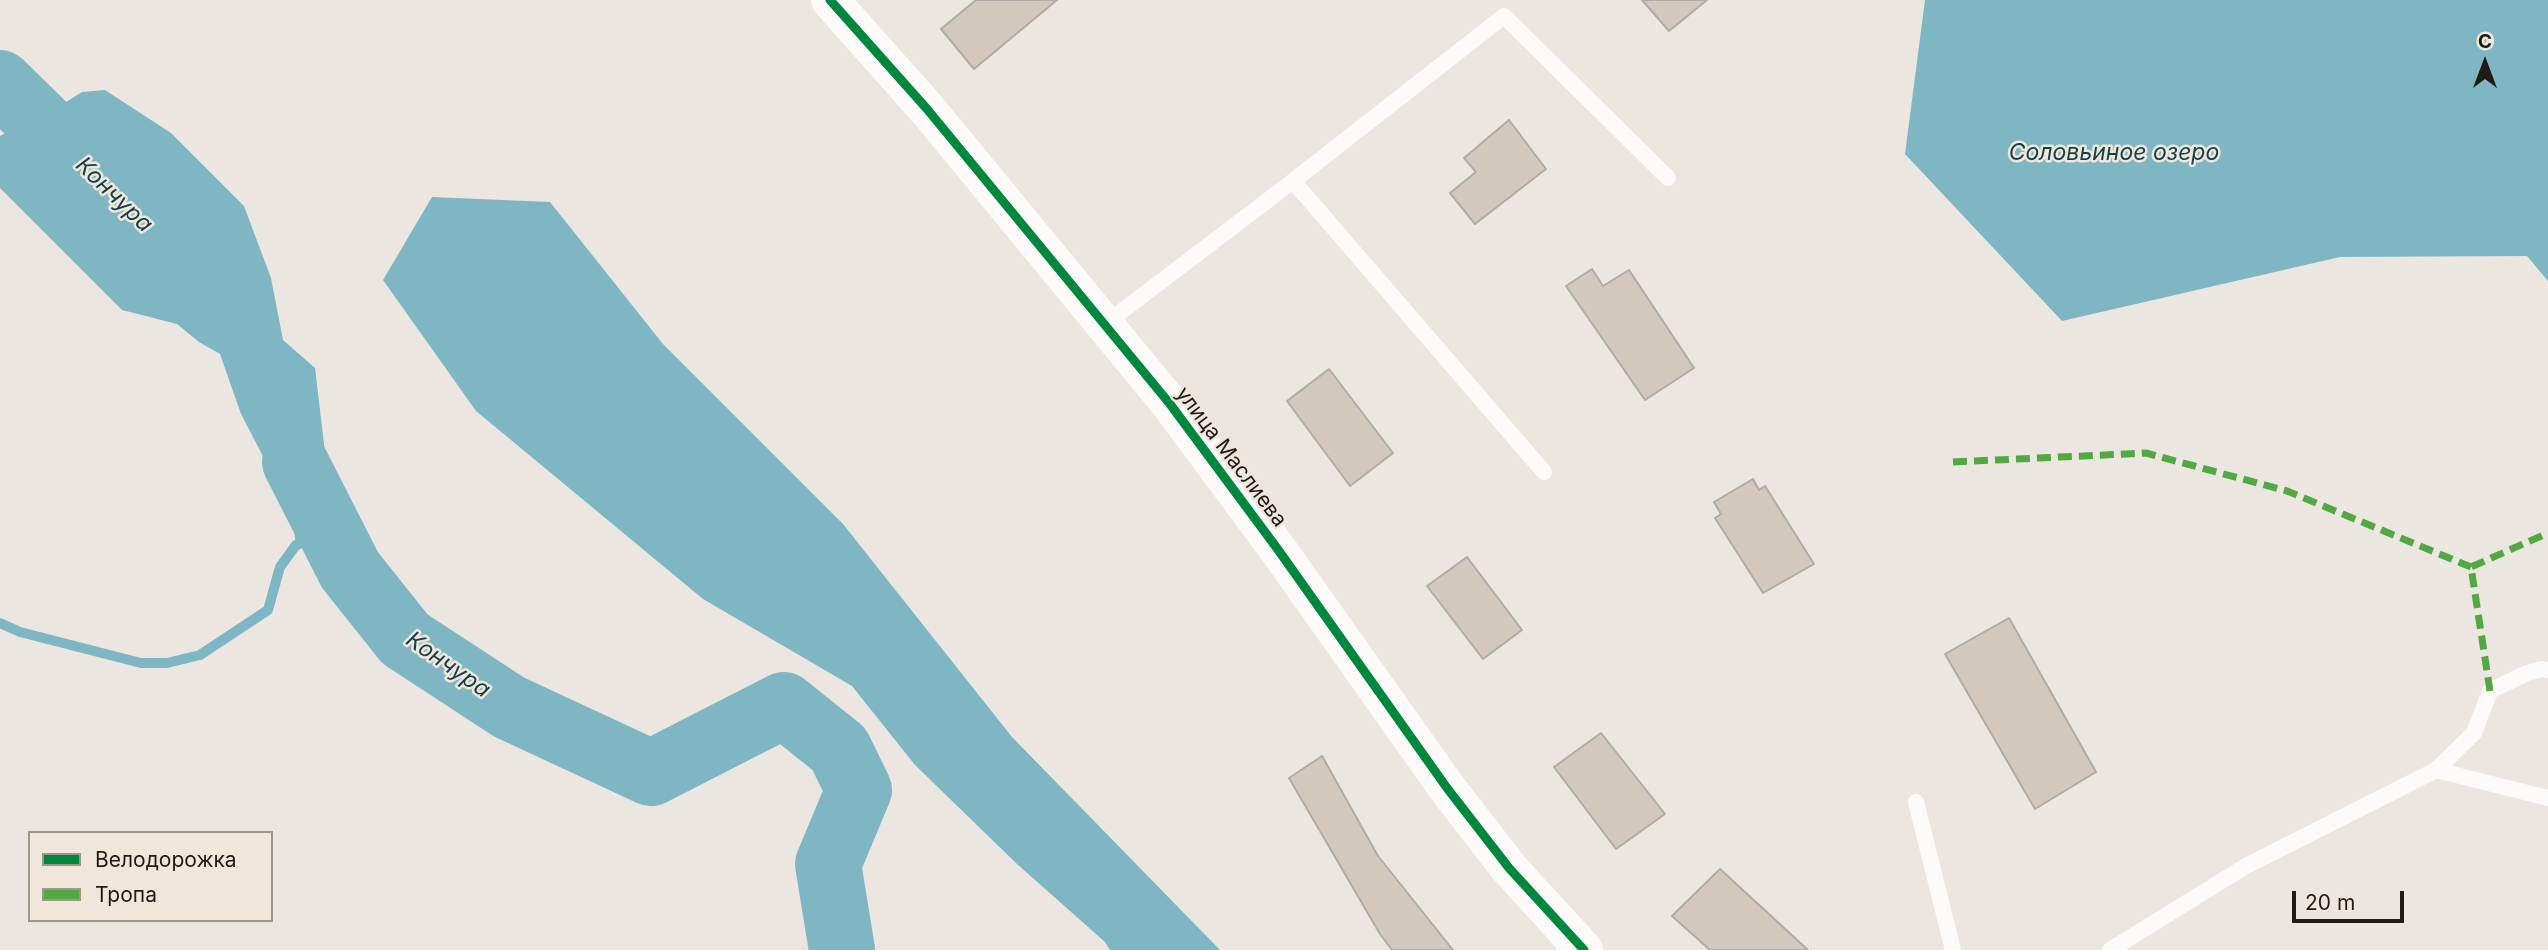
<!DOCTYPE html>
<html>
<head>
<meta charset="utf-8">
<style>
	body { margin:0 }
	#map { position:relative; width:2548px; height:950px; overflow:hidden; background:#ebe6e0; font-family:Inter,sans-serif }
	canvas { display:block }
	.legend { position:absolute; left:28px; top:831px; width:245px; height:91px; box-sizing:border-box; background:#f0e7db; border:2px solid #9c968d; margin:0; padding:9px 12px; list-style:none; font-size:21px; color:#1f1c18 }
	.legend li { display:flex; align-items:center; gap:14px; height:35px }
	.legend b { width:35px; border:2px solid #9c968d }
	.north { position:absolute; left:2450px; top:28px; width:70px; height:70px; -webkit-text-stroke:5px #f0e7db; paint-order:stroke; rotate:0deg; font-size:19px; font-weight:700; line-height:28px; text-align:center; color:#1f1c18 }
	.north::after { content:''; display:block; margin:auto; width:24px; height:32px; background:#1f1c18; clip-path:polygon(50% 0,100% 100%,50% 72%,0 100%) }
	.scale { position:absolute; left:2292px; top:891px; width:112px; height:32px; box-sizing:border-box; border:4px solid #1f1c18; border-top:0; padding-left:9px; font-size:21px; line-height:24px; white-space:nowrap; color:#1f1c18; -webkit-text-stroke:5px #f0e7db; paint-order:stroke }
</style>
</head>
<body>
<div id="map">
<canvas width="2548" height="950"></canvas>
<ul class="legend">
<li><b style="height:9px;background:#00873e"></b>Велодорожка</li>
<li><b style="height:9px;background:#52a942"></b>Тропа</li>
</ul>
<div class="north">С</div>
<div class="scale">20 m</div>
</div>
<script>
const g = document.querySelector('canvas').getContext('2d');
g.lineJoin = 'round';
function fillPath(path, color) {
  g.fillStyle = color;
  g.fill(path, 'evenodd');
}
function toPath(rows) {
  const path = new Path2D();
  for (const r of rows) {
    path.moveTo(r[0], r[1]);
    for (let i = 2; i < r.length; i += 2) path.lineTo(r[i], r[i + 1]);
  }
  return path;
}
function strokePath(path, color, width, dash) {
  g.strokeStyle = color;
  g.lineWidth = width;
  g.lineCap = dash ? 'butt' : 'round';
  g.setLineDash(dash || []);
  g.stroke(path);
}
function drawText(font, color, halo, rows, align = 'center') {
  g.font = font + ' Inter,sans-serif';
  g.lineWidth = 5;
  g.setLineDash([]);
  g.textBaseline = 'middle';
  g.strokeStyle = halo;
  g.fillStyle = color;
  for (const [text, x, y, turn = 0] of rows) {
    g.save();
    g.translate(x, y);
    g.rotate((+turn || 0) * Math.PI / 180);
    g.textAlign = isNaN(turn) ? turn : align;
    if (halo) g.strokeText(text, 0, 0);
    g.fillText(text, 0, 0);
    g.restore();
  }
}
const water = toPath([
	[1925,0,2548,0,2548,281,2527,256,2340,257,2062,321,1905,154],
	[105,90,171,133,244,206,271,278,283,340,315,368,336,545,296,545,291,510,241,414,220,354,199,342,177,324,122,310,0,188,0,136,66,102,82,92],
	[432,197,550,202,663,344,843,524,1012,737,1220,950,1110,950,1105,942,1017,864,915,765,852,686,703,599,476,411,383,280]
]);
const stream = toPath([
	[0,623,20,632,141,663,167,663,200,655,268,610,280,567,296,545,307,541]
]);
const river = toPath([
	[0,83,99,180],
	[295,462,350,570,405,639,509,707,651,773,784,705,839,749,859,790,828,864,842,950]
]);
const building = toPath([
	[976,0,1057,0,974,69,941,29,976,0],
	[1642,0,1707,0,1669,31,1642,0],
	[1509,120,1546,169,1475,224,1450,193,1476,172,1464,158,1509,120],
	[1592,269,1603,286,1629,270,1694,368,1645,400,1566,286,1592,269],
	[1329,369,1393,453,1350,486,1287,401,1329,369],
	[1753,479,1759,490,1765,486,1814,564,1763,593,1715,518,1721,514,1714,502,1753,479],
	[1467,557,1522,630,1483,659,1427,586,1467,557],
	[2009,618,2096,772,2035,809,1945,654,2009,618],
	[1601,733,1665,814,1616,849,1554,767,1601,733],
	[1322,756,1378,856,1453,950,1392,950,1380,934,1289,778,1322,756],
	[1720,869,1808,950,1710,950,1672,916,1720,869]
]);
const service = toPath([
	[1293,181,1504,16,1668,178],
	[1105,324,1293,181,1544,472],
	[2436,770,2548,798],
	[1916,802,1953,950],
	[2110,950,2246,866,2436,770,2474,733,2490,691,2527,673,2542,669,2548,670]
]);
const tertiary = toPath([
	[830,0,927,109,1170,404,1279,551,1447,788,1509,868,1584,950]
]);
const quiet = toPath([
	[1953,462,2146,453,2287,491,2471,567],
	[2490,691,2471,567,2548,533]
]);
const cycleway = toPath([
	[830,0,927,109,1170,404,1279,551,1447,788,1509,868,1584,950]
]);
const streetNames = [
	["улица Маслиева",1231,457,53]
];
const waterNames = [
	["Соловьиное озеро",2114,153],
	["Кончура",114,195,44],
	["Кончура",448,665,35]
];
fillPath(water, '#7eb7c3');
strokePath(stream, '#7eb7c3', 10);
strokePath(river, '#7eb7c3', 66);
fillPath(building, '#d3c8bc');
strokePath(building, '#afaba6', 2);
strokePath(service, '#fcfbfa', 16);
strokePath(tertiary, '#fcfbfa', 38);
strokePath(quiet, '#52a942', 7, [14, 7]);
strokePath(cycleway, '#00873e', 9);
drawText('21px', '#1f1c18', '#f0e7db', streetNames);
drawText('italic 23px', '#183f48', '#f0e7db', waterNames);
</script>
</body>
</html>
